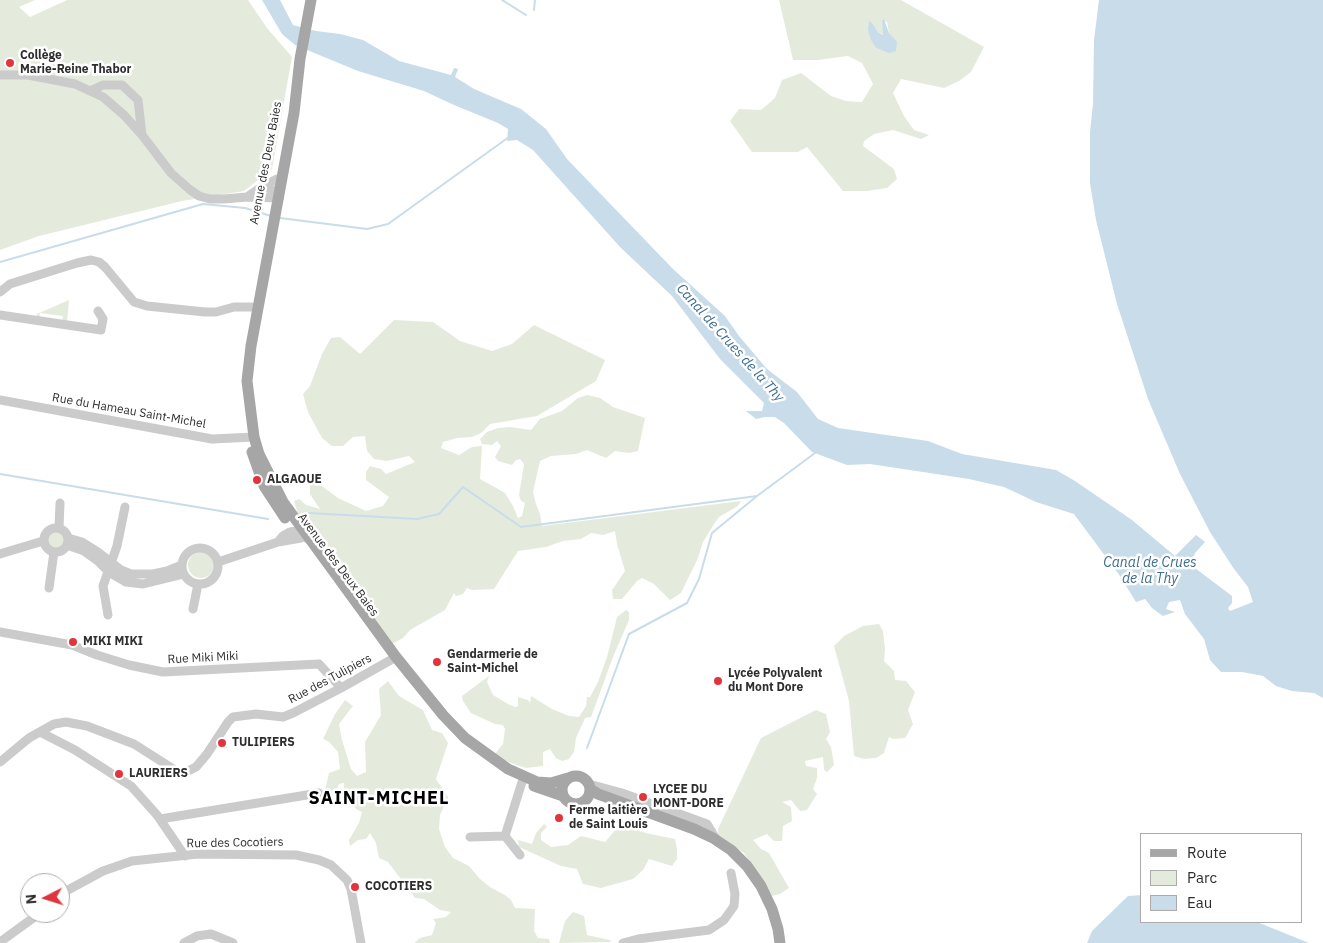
<!DOCTYPE html>
<html>
<head>
<meta charset="utf-8">
<style>
	body { margin:0 }
	#map { position:relative; width:1323px; height:943px; overflow:hidden; background:#fff; font-family:"IBM Plex Sans",sans-serif }
	canvas { display:block }
	.legend { position:absolute; left:1140px; top:833px; width:162px; height:90px; box-sizing:border-box; background:#fff; border:1px solid #ababab; margin:0; padding:6px 9px; list-style:none; font-size:15px; color:#2e2e2e }
	.legend li { display:flex; align-items:center; gap:10px; height:25px }
	.legend b { width:25px; border:1px solid #ababab }
	.north { position:absolute; left:20px; top:873px; width:50px; height:50px; box-sizing:border-box; background:#fff; border:1px solid #ababab; border-radius:50%; rotate:265deg; font-size:14px; font-weight:700; line-height:20px; text-align:center; color:#2e2e2e }
	.north::after { content:''; display:block; margin:auto; width:18px; height:22px; background:#e0353d; clip-path:polygon(50% 0,100% 100%,50% 72%,0 100%) }
</style>
</head>
<body>
<div id="map">
<canvas width="1323" height="943"></canvas>
<ul class="legend">
<li><b style="height:6px;background:#a6a6a6"></b>Route</li>
<li><b style="height:14px;background:#e4ebdc"></b>Parc</li>
<li><b style="height:14px;background:#c9dcea"></b>Eau</li>
</ul>
<div class="north">N</div>
</div>
<script>
const g = document.querySelector('canvas').getContext('2d');
g.lineJoin = 'round';
function fillPath(path, color) {
  g.fillStyle = color;
  g.fill(path, 'evenodd');
}
function toPath(rows) {
  const path = new Path2D();
  for (const r of rows) {
    if (r.length === 3) {
      path.moveTo(r[0] + r[2], r[1]);
      path.arc(r[0], r[1], r[2], 0, 2 * Math.PI);
      continue;
    }
    path.moveTo(r[0], r[1]);
    for (let i = 2; i < r.length; i += 2) path.lineTo(r[i], r[i + 1]);
  }
  return path;
}
function strokePath(path, color, width, dash) {
  g.strokeStyle = color;
  g.lineWidth = width;
  g.lineCap = dash ? 'butt' : 'round';
  g.setLineDash(dash || []);
  g.stroke(path);
}
function drawText(font, color, halo, rows, align = 'center') {
  g.font = font + ' "IBM Plex Sans",sans-serif';
  g.lineWidth = 5;
  g.setLineDash([]);
  g.textBaseline = 'middle';
  g.strokeStyle = halo;
  g.fillStyle = color;
  for (const [text, x, y, turn = 0] of rows) {
    g.save();
    g.translate(x, y);
    g.rotate((+turn || 0) * Math.PI / 180);
    g.textAlign = isNaN(turn) ? turn : align;
    if (halo) g.strokeText(text, 0, 0);
    g.fillText(text, 0, 0);
    g.restore();
  }
}
const green = toPath([
	[0,0,35,0,19,7,30,17,67,0,248,0,267,28,292,57,272,169,244,191,182,201,39,236,0,250],
	[779,0,901,0,984,47,971,72,959,81,944,88,901,79,893,93,904,116,914,130,929,135,921,139,893,130,874,134,864,141,863,146,894,169,897,179,887,188,867,191,843,191,807,147,798,152,752,152,730,121,739,109,761,110,775,98,782,80,801,73,831,96,846,101,862,102,873,84,862,63,848,56,818,60,793,60],
	[882,21,887,22,889,33,897,41,882,50,876,48,873,24,878,32,884,35],
	[69,300,67,322,62,321,63,316,40,313,39,319,36,318,37,314],
	[394,320,433,322,460,341,492,351,512,344,534,325,605,360,596,381,537,416,490,424,481,433,472,437,457,438,443,442,441,448,459,455,472,447,482,446,480,479,505,493,513,506,518,518,522,516,525,503,521,501,519,495,524,464,520,459,516,460,512,465,498,461,495,457,501,446,497,441,492,445,482,444,480,439,487,432,498,428,510,427,531,430,540,419,562,411,578,398,587,395,600,398,613,407,645,418,638,451,629,453,615,451,606,458,587,450,576,454,551,456,540,461,533,492,536,504,540,514,542,526,741,501,738,506,719,517,714,524,703,542,698,558,681,593,670,600,654,584,642,578,637,581,622,599,613,599,612,590,625,571,617,544,615,531,603,535,591,533,581,539,563,541,546,547,518,551,494,589,472,590,467,588,463,594,456,596,454,593,445,610,410,630,403,638,392,644,300,520,294,501,299,499,306,505,320,509,310,494,310,485,315,481,338,498,366,511,383,506,389,497,366,480,366,472,370,466,381,469,386,474,415,462,409,456,387,461,374,459,367,451,365,436,353,437,343,446,332,446,322,438,308,412,303,394,310,386,322,354,331,338,340,337,360,354],
	[55,539,10],
	[201,565,13],
	[626,610,629,612,629,620,613,657,594,709,591,717,585,718,582,725,576,738,574,752,569,759,562,761,556,758,550,749,543,752,543,766,526,768,511,763,494,755,503,744,505,729,503,725,495,724,471,713,463,701,462,696,489,676,487,682,493,695,508,704,515,707,518,706,518,697,528,700,530,703,531,696,552,709,569,716,579,717,586,706,587,697,590,697,598,682,607,657,617,617],
	[879,624,883,631,885,649,884,661,894,671,895,680,906,681,915,692,908,710,913,724,905,738,893,739,889,737,884,753,876,758,864,759,854,756,849,701,834,646,844,636,863,626],
	[388,681,399,696,423,710,432,730,442,733,448,743,436,779,448,797,440,815,439,829,445,847,453,858,469,866,480,879,490,887,505,895,511,900,515,908,535,909,534,931,538,938,549,939,550,943,414,943,420,938,432,935,436,923,433,919,446,917,451,912,440,910,424,899,415,898,388,862,379,858,376,843,370,833,366,839,358,840,350,846,349,840,359,823,362,812,356,809,350,800,344,796,344,783,339,784,336,792,329,800,324,795,329,773,340,769,338,752,329,742,323,739,335,714,345,700,353,706,339,724,342,740,351,769,357,776,366,772,365,742,381,715,379,689],
	[816,710,826,714,830,732,826,739,831,747,834,765,827,772,824,770,823,757,805,761,806,766,817,768,817,778,813,789,817,794,807,810,800,811,791,800,782,802,791,807,792,821,783,826,782,841,774,841,767,834,753,840,761,849,769,853,789,888,780,894,772,896,744,853,719,838,718,829,761,738],
	[544,824,547,827,541,833,541,840,551,847,568,845,581,836,605,842,619,826,650,834,675,839,677,849,677,859,672,866,649,859,643,870,633,879,601,888,583,884,577,869,561,866,519,847,518,840,532,844,536,833],
	[573,912,584,916,587,935,610,940,611,942,559,943,565,921]
]);
const water = toPath([
	[262,0,280,0,293,25,316,31,340,34,363,40,399,61,451,75,454,68,458,69,455,77,474,89,521,109,546,129,567,159,673,269,725,316,739,336,767,369,797,392,818,419,838,428,928,441,962,454,1056,470,1075,481,1132,520,1175,556,1196,535,1205,542,1195,553,1191,565,1232,596,1232,603,1228,608,1230,611,1253,602,1248,587,1234,569,1210,532,1180,474,1148,399,1117,304,1096,220,1090,183,1090,132,1093,104,1094,40,1099,0,1323,0,1323,698,1314,693,1292,691,1276,686,1263,676,1242,672,1221,672,1210,660,1204,639,1185,614,1180,600,1169,602,1166,609,1175,612,1163,616,1152,608,1145,599,1136,602,1120,576,1074,514,1036,502,1004,487,969,479,870,464,847,465,812,452,784,423,775,417,765,417,756,419,746,411,762,411,764,403,720,359,672,296,620,247,533,150,517,140,507,141,508,129,498,123,454,105,424,91,358,71,295,45,282,34],
	[884,19,889,33,897,41,896,51,889,53,876,48,871,40,868,30,869,21,873,24,878,32,883,35,882,21],
	[1142,895,1142,922,1257,922,1309,943,1087,943,1092,931,1128,896]
]);
const stream = toPath([
	[502,0,526,15],
	[534,10,535,0],
	[280,218,367,229,388,224,509,137],
	[0,262,203,204,245,208,271,216],
	[0,474,268,519],
	[309,513,417,519,439,514,463,487,521,527,757,496,815,453],
	[587,748,629,634,687,603,699,579,712,533,757,496]
]);
const minor = toPath([
	[0,75,28,75,75,84,103,97,124,115,142,135,171,173,189,189,199,196,210,199,224,199,247,197,279,198],
	[90,91,103,85,122,85,138,100,142,135],
	[263,186,277,179],
	[247,197,263,186,275,191,279,198],
	[0,292,10,284,77,263,91,260,99,262,105,267,134,302,147,306,205,312,216,312,234,307,252,307],
	[0,315,101,330,103,319,98,311],
	[0,400,212,439,254,437],
	[56,540,12],
	[59,528,60,503],
	[68,538,82,542,98,552,121,570,131,574,153,574,167,571,182,565],
	[278,542,283,536,290,532,296,531,303,534,306,538],
	[67,545,84,551,98,561,109,572,126,582,143,584,184,574],
	[200,566,18],
	[0,554,43,541],
	[218,562,278,542,301,538],
	[49,588,54,552],
	[193,609,198,584],
	[108,615,103,586,117,546,125,507],
	[0,632,72,645,97,655,129,665,163,672,319,664,341,688],
	[40,732,75,750,131,786,157,815,185,856],
	[0,762,29,738,54,724,66,722,87,726,134,744,178,772,188,771,196,767,207,754,228,722,233,717,256,714,283,717,293,713,341,688,396,657],
	[589,784,622,793,707,824,718,842],
	[160,819,319,793],
	[505,836,520,855],
	[470,837,505,836,522,782],
	[60,897,68,890,103,871,132,861,198,854,296,855,319,860,331,865,347,880,351,889,361,943],
	[0,942,40,913],
	[184,943,197,936,211,934,233,943],
	[623,943,638,939,709,930,724,920,734,906,735,894,731,873]
]);
const major = toPath([
	[311,0,300,59,294,113,251,346,247,381,254,437,259,454,283,502,396,657,443,715,465,738,508,769,537,782,551,783,568,778],
	[252,452,264,486,285,518],
	[576,790,14],
	[534,786,563,796],
	[590,789,598,794,694,829,713,838,731,850,747,866,761,886,772,909,778,929,780,943]
]);
const markers = [
	[10,63,5,"#e0353d"],
	[257,480,5,"#e0353d"],
	[73,642,5,"#e0353d"],
	[437,662,5,"#e0353d"],
	[718,681,5,"#e0353d"],
	[222,743,5,"#e0353d"],
	[119,774,5,"#e0353d"],
	[643,797,5,"#e0353d"],
	[559,818,5,"#e0353d"],
	[355,887,5,"#e0353d"]
];
const poiNames = [
	["Collège",20,56],
	["Marie-Reine Thabor",20,70],
	["ALGAOUE",267,480],
	["MIKI MIKI",83,642],
	["Gendarmerie de",447,655],
	["Saint-Michel",447,669],
	["Lycée Polyvalent",728,674],
	["du Mont Dore",728,688],
	["TULIPIERS",232,743],
	["LAURIERS",129,774],
	["LYCEE DU",653,790],
	["MONT-DORE",653,804],
	["Ferme laitière",569,811],
	["de Saint Louis",569,825],
	["COCOTIERS",365,887]
];
const streetNames = [
	["Avenue des Deux Baies",266,163,-79],
	["Rue du Hameau Saint-Michel",129,411,10],
	["Avenue des Deux Baies",338,565,53],
	["Rue Miki Miki",203,658,-3],
	["Rue des Tulipiers",330,679,-28],
	["Rue des Cocotiers",235,843,-1]
];
const waterNames = [
	["Canal de Crues de la Thy",730,343,48],
	["Canal de Crues",1150,563],
	["de la Thy",1150,579]
];
const districtNames = [
	["SAINT-MICHEL",379,799]
];
fillPath(green, '#e4ebdc');
fillPath(water, '#c9dcea');
strokePath(stream, '#c9dcea', 2);
strokePath(minor, '#cbcbcb', 9);
strokePath(major, '#a6a6a6', 11);
for (const [x, y, r, color] of markers) {
  const dot = new Path2D();
  dot.arc(x, y, r, 0, 2 * Math.PI);
  g.fillStyle = color;
  g.fill(dot);
  strokePath(dot, '#fff', 2);
}
drawText('bold 12px', '#2e2e2e', '#fff', poiNames, 'left');
drawText('12px', '#2e2e2e', '#fff', streetNames);
drawText('italic 14px', '#3e6d8e', '#fff', waterNames);
g.letterSpacing = '1px';
drawText('bold 18px', '#000', '#fff', districtNames);
g.letterSpacing = '0px';
</script>
</body>
</html>
